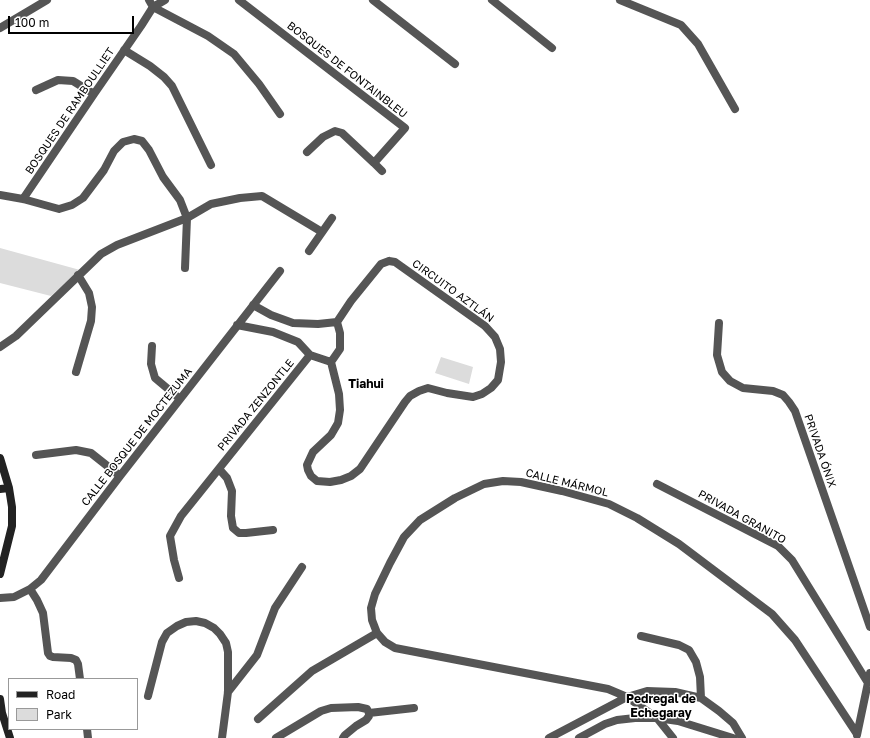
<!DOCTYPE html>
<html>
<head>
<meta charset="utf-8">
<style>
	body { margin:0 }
	#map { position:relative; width:870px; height:738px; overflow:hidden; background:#fff; font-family:"Golos Text",sans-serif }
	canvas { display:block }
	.legend { position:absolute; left:8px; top:678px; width:130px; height:52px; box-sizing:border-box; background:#fff; border:1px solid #999; margin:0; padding:5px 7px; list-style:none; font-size:12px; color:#000 }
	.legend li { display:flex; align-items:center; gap:8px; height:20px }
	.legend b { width:20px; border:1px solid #999 }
	.scale { position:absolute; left:8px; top:16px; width:126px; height:18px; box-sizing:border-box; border:2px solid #000; border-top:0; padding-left:5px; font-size:12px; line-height:14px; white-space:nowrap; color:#000; -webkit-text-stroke:3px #fff; paint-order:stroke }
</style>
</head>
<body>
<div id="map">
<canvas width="870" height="738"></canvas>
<ul class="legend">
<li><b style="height:5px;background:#222"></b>Road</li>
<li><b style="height:11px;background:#dcdcdc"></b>Park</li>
</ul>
<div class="scale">100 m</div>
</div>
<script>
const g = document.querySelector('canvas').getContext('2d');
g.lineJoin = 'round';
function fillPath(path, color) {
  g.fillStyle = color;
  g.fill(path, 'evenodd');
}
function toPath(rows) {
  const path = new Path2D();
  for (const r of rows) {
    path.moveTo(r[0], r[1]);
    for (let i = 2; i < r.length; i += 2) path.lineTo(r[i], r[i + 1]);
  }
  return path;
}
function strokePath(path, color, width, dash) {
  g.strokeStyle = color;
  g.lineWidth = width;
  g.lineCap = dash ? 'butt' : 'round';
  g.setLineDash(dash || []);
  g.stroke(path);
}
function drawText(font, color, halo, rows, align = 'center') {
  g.font = font + ' "Golos Text",sans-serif';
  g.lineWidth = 3;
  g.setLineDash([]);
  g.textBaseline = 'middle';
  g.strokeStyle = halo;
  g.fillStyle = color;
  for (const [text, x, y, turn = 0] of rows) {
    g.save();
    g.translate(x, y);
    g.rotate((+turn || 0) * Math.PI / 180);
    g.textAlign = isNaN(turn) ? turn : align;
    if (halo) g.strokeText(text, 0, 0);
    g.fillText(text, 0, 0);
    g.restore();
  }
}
const green = toPath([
	[0,248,80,270,51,296,0,283],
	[441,357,473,367,469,384,435,373]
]);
const street = toPath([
	[149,0,153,7],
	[239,0,405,128,374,163],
	[373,0,455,64],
	[492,0,552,48],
	[620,0,681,25,698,44,735,109],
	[153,7,208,36,234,54,259,84,280,114],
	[0,28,47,0],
	[124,50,150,66,164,77,172,86,211,165],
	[36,90,58,80,73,81,94,94],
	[307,152,323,137,335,131,342,133,374,163,382,171],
	[0,195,23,199,59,209,72,205,83,198,104,170,114,151,123,142,134,139,142,141,149,150,163,177,180,200,187,218,185,268],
	[23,199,94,94,141,26,153,7,165,0],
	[309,251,332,218],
	[389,261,395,262,485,326,495,337,500,349,501,362,498,380,491,388,482,394,473,397,447,393,428,388,419,391,410,396,405,402,360,469,351,476,341,480,330,482,317,481,311,476,308,470,307,465,313,452,331,435,338,423,340,410,339,394,331,362,340,349,340,333,337,322,351,301,381,264,389,261],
	[253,305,271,315,293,323,318,324,337,322],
	[719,323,717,355,722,372,730,381,743,388,773,391,783,395,789,402,795,411,870,627],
	[237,325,273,332,298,342,310,355,331,362],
	[152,346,151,364,155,378,180,399],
	[0,347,16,336,101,254,117,245,187,218,211,204,240,198,262,196,322,232],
	[76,372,91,321,92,307,89,293,78,275],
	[36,455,76,450,91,453,120,476],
	[219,469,227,478,232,491,231,516,233,528,239,533,246,533,273,530],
	[657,484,778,546,792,560,868,683],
	[179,578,174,560,170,536,181,516,310,355],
	[30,589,37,600,43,613,48,653,50,656,53,657,71,658,76,660,78,664,80,679],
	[0,598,14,597,30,589,41,580,120,476,280,271],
	[641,636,679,645,689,650,696,662,700,677,701,698],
	[228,692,257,655,275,608,302,567],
	[148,696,162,642,167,633,177,626,186,622,196,621,205,623,214,628,220,634,226,643,228,652,228,692,222,738],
	[369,713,414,708],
	[258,719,312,671,377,633],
	[87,729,88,738],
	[857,735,870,673],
	[276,738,321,711,331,708,358,707,367,709,369,713],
	[343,738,345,735,356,726,366,720,369,716,369,713],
	[549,738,627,697,647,691,675,692,701,698,719,711,733,723,742,738],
	[579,738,605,724,617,720,635,718,657,718,678,721,733,738],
	[673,738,657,718,627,697,608,689,395,648,385,642,377,633,372,620,371,608,375,594,390,563,404,537,420,520,455,498,484,484,503,481,521,482,562,491,609,504,637,518,679,544,772,614,795,640,857,734]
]);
const secondary = toPath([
	[0,458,9,488,12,507,12,526,0,574],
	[0,489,9,488],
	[0,699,2,713,10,738]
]);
const streetNames = [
	["BOSQUES DE FONTAINBLEU",347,70,38],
	["BOSQUES DE RAMBOULLIET",70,111,-56],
	["CIRCUITO AZTLÁN",453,291,36],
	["PRIVADA ZENZONTLE",256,405,-51],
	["CALLE BOSQUE DE MOCTEZUMA",137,437,-52],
	["PRIVADA ÓNIX",820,451,71],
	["CALLE MÁRMOL",567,483,14],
	["PRIVADA GRANITO",742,517,29]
];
const neighbourhoodNames = [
	["Tiahui",366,384],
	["Pedregal de",661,699],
	["Echegaray",661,713]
];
fillPath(green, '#dcdcdc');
strokePath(street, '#555', 8);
strokePath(secondary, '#222', 8);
drawText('11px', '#000', '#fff', streetNames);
drawText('bold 12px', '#000', '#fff', neighbourhoodNames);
</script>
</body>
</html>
